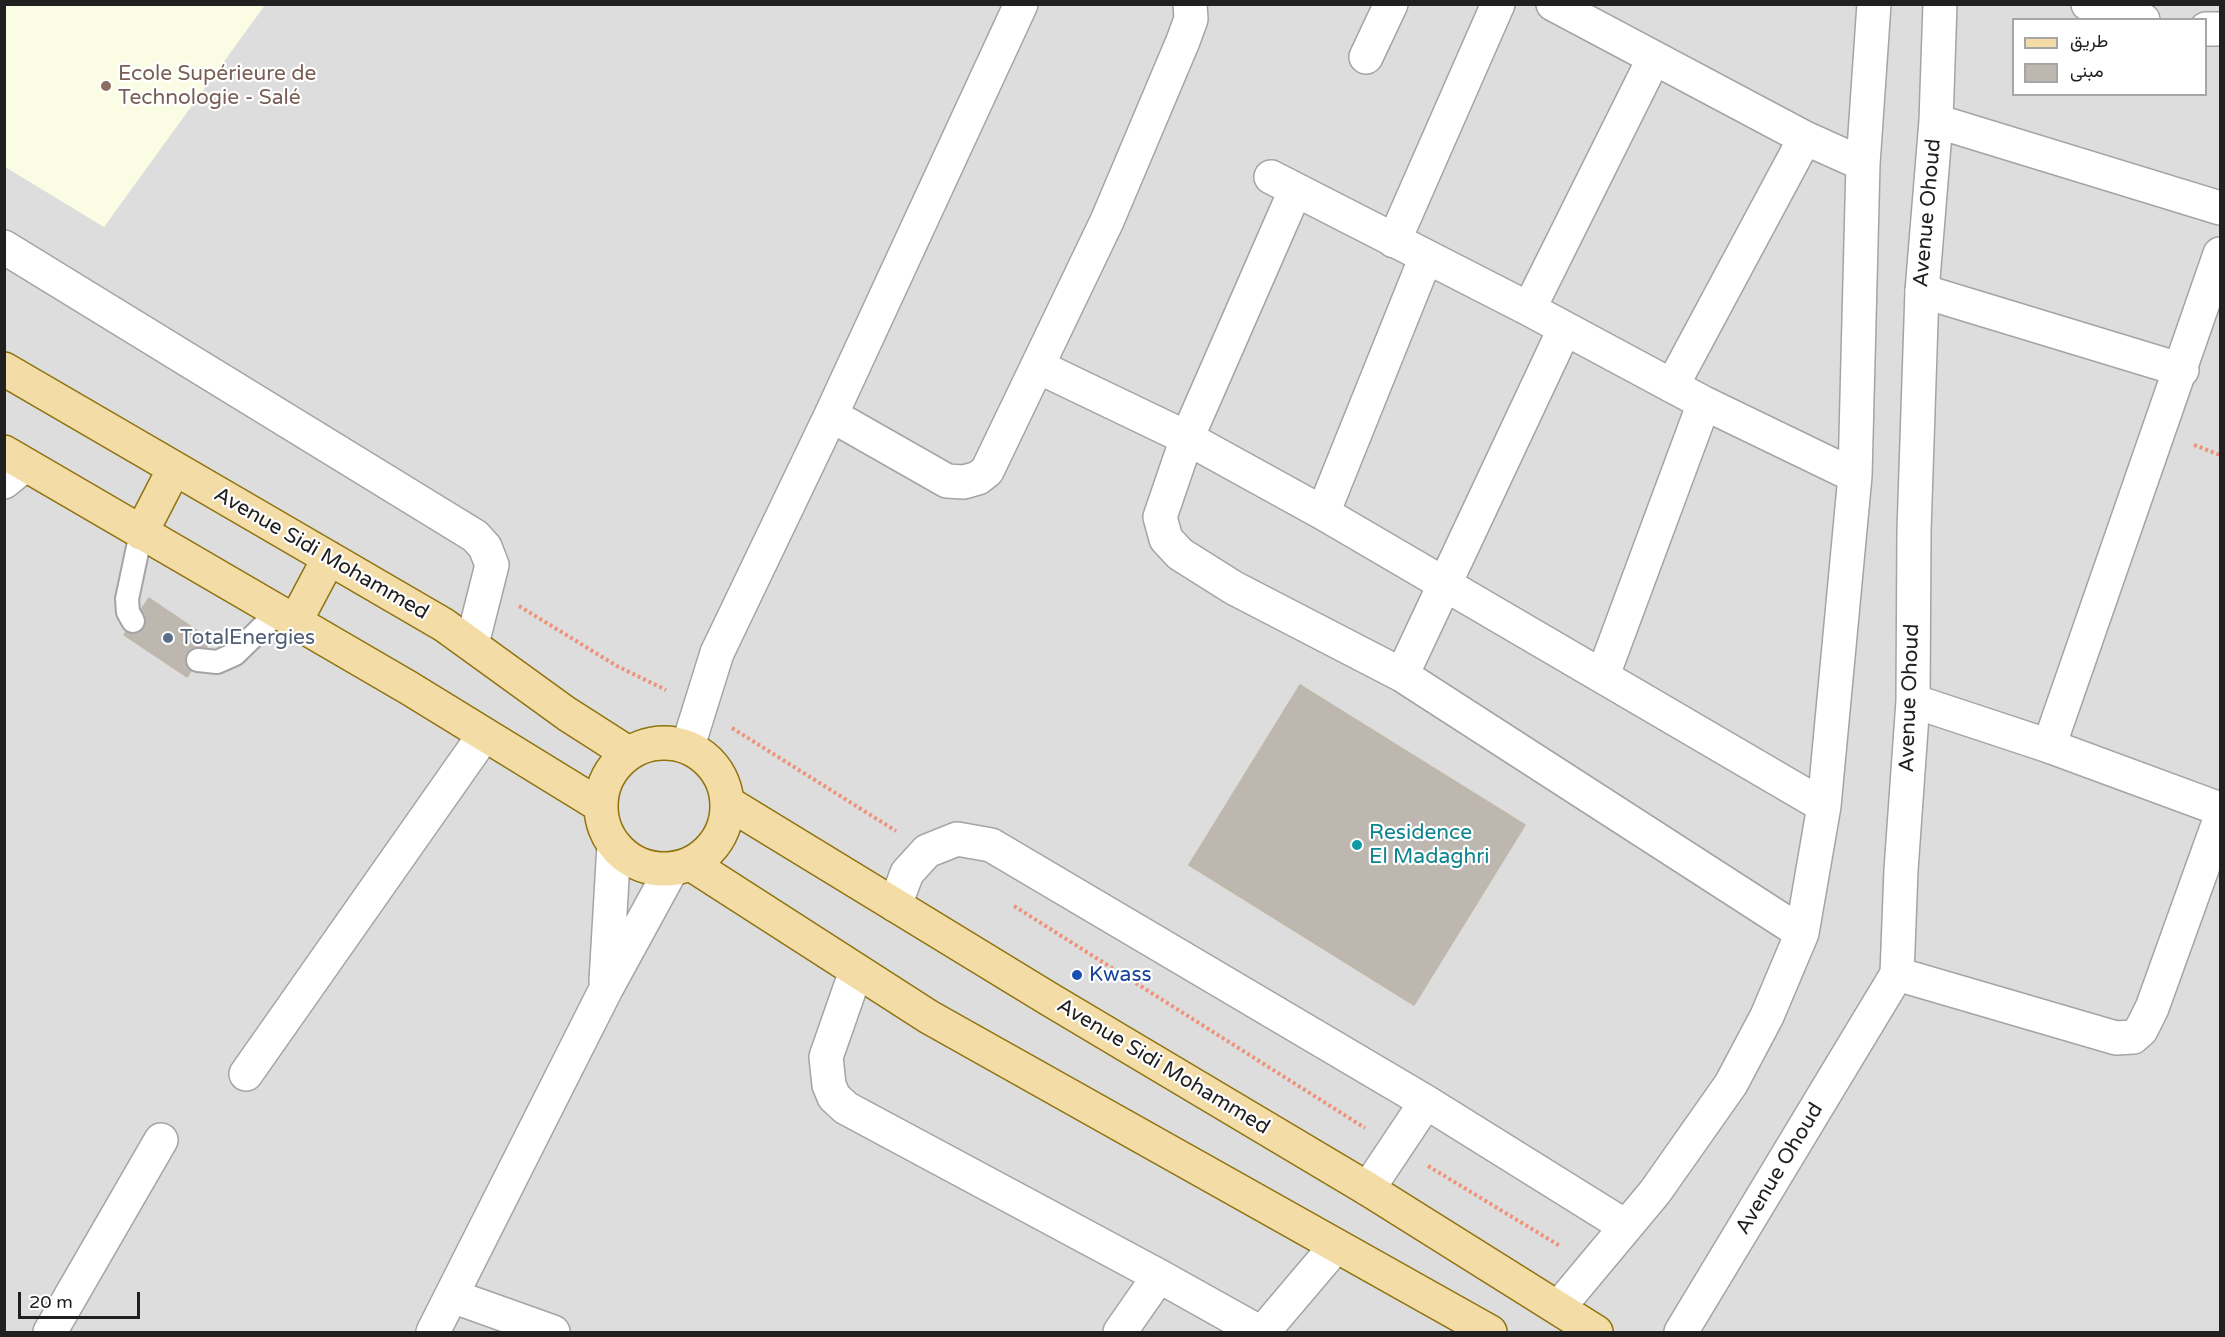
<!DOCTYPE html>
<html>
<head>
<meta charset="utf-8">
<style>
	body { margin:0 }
	#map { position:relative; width:2225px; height:1337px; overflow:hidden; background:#f0eee7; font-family:"Varela Round",Vazirmatn,sans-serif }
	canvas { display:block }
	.frame { position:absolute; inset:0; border:6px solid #202020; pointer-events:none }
	.legend { position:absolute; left:2012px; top:18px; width:195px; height:78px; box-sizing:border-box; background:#fff; border:2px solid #a6a6a6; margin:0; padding:8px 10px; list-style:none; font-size:18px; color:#202020 }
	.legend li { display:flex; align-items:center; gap:12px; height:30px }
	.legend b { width:30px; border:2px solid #a6a6a6 }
	.scale { position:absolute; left:18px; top:1292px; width:122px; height:27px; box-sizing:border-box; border:3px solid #202020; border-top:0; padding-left:8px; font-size:18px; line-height:21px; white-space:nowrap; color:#202020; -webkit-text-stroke:4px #fff; paint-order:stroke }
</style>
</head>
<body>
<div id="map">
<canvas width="2225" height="1337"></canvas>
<div class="frame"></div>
<ul class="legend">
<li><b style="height:8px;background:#f4dca7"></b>طريق</li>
<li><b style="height:16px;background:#bdb7b0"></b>مبنى</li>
</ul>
<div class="scale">20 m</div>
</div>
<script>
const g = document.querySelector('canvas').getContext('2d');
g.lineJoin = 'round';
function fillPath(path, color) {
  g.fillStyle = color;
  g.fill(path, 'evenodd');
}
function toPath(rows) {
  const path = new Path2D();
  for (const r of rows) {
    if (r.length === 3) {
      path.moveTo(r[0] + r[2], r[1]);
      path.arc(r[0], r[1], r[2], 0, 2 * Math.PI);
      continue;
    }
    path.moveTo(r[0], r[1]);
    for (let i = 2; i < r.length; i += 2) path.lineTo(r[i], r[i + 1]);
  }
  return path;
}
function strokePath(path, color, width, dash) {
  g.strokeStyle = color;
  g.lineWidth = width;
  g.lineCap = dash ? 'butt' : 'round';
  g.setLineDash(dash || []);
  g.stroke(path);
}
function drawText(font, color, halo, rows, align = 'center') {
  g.font = font + ' "Varela Round",sans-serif';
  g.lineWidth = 4.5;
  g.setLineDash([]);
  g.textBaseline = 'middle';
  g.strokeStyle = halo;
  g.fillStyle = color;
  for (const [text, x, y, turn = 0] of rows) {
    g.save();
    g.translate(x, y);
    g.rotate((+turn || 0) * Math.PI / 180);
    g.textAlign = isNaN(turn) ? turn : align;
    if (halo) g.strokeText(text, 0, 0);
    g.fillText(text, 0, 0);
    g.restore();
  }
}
const residential = toPath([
	[5,5,2220,5,2220,1332,5,1332],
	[2014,20,2206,20,2206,94,2014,94]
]);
const education = toPath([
	[4,5,5,4,265,5,104,227,5,167]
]);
const building = toPath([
	[149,598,211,640,187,677,124,635,149,598],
	[1300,685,1525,825,1414,1005,1189,865,1300,685]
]);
const path = toPath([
	[2194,445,2220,455],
	[519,606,617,666,666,690],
	[732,728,896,831],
	[1014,906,1365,1128],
	[1428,1166,1560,1246]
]);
const service = toPath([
	[133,621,128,612,127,599,141,533],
	[198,660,217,662,235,654,277,613]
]);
const pedestrian = toPath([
	[1922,291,2182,370],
	[2049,746,2220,809],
	[246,1074,484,735],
	[1681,1332,1897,974]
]);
const minor = toPath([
	[1553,4,1805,138,1863,164],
	[1940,4,1936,121,1922,291,1914,531,1913,701,1901,870,1897,974,2116,1038,2133,1037,2141,1030,2152,1008,2220,819],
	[2088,4,2143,20],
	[2206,29,2220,29],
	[1366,57,1391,4],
	[1936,121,2220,208],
	[1271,177,1529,309,1704,403,1855,476],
	[1295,191,1187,438,1160,517,1166,539,1180,554,1234,588,1402,675,1802,933],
	[1394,241,1498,4],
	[4,247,475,536,485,547,492,565,472,644],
	[1529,309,1654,58],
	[1039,367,1187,438,1323,513,1824,806],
	[1672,386,1805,138],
	[831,415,947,481,964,482,978,478,987,471,1107,221,1183,41,1191,19,1190,4],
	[4,482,25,465],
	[1323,513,1426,257],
	[1402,675,1564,330],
	[1603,675,1704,403],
	[1913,701,2049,746,2220,254],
	[688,746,717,653,831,415,1021,4],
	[895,905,907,873,927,851,957,839,991,845,1426,1102,1625,1226],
	[856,971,826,1057,829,1085,834,1097,846,1108,1159,1276,1259,1332],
	[606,981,614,845],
	[1368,1189,1426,1102],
	[452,1296,553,1332],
	[1559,1307,1655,1192,1731,1084,1767,1016,1802,933,1824,806,1855,476,1863,164,1874,4],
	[50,1332,161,1140],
	[433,1332,606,989,671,870],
	[1120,1332,1159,1276],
	[1263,1332,1335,1247]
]);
const primary = toPath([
	[4,369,444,625,567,714,628,753],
	[4,452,409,688,601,806],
	[141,533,174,469],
	[295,622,329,558],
	[664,806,63],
	[728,803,1049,999,1368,1189,1596,1332],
	[691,864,929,1017,1490,1332]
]);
const markers = [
	[106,86,6,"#8d6e63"],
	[168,638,6,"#5c6f8a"],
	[1357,845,6,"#0f9aa8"],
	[1077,975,6,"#1a4fb4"]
];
const educationNames = [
	["Ecole Supérieure de",118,74],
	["Technologie - Salé",118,98]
];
const streetNames = [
	["Avenue Ohoud",1928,213,-85],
	["Avenue Sidi Mohammed",321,554,30],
	["Avenue Ohoud",1910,698,-88],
	["Avenue Sidi Mohammed",1163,1067,31],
	["Avenue Ohoud",1780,1169,-59]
];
const serviceNames = [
	["TotalEnergies",180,638]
];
const cultureNames = [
	["Residence",1369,833],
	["El Madaghri",1369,857]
];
const transitNames = [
	["Kwass",1089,975]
];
fillPath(residential, '#dedddd');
fillPath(education, '#fafde3');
fillPath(building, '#bdb7b0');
strokePath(building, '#c0b7ab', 1.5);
strokePath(service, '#a4a4a4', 26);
strokePath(pedestrian, '#a4a4a4', 36);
strokePath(minor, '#a4a4a4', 36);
strokePath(primary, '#8f730d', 36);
strokePath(path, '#ee9379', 4, [3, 3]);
strokePath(service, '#fff', 22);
strokePath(pedestrian, '#fff', 33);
strokePath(minor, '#fff', 33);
strokePath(primary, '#f4dca7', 33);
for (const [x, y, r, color] of markers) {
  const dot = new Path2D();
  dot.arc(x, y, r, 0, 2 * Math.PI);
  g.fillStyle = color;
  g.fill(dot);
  strokePath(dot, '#fff', 2);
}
drawText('21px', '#785e54', '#fff', educationNames, 'left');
drawText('21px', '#202020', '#fff', streetNames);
drawText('21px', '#4e5e75', '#fff', serviceNames, 'left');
drawText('21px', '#0d838f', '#fff', cultureNames, 'left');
drawText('21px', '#164399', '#fff', transitNames, 'left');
</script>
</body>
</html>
